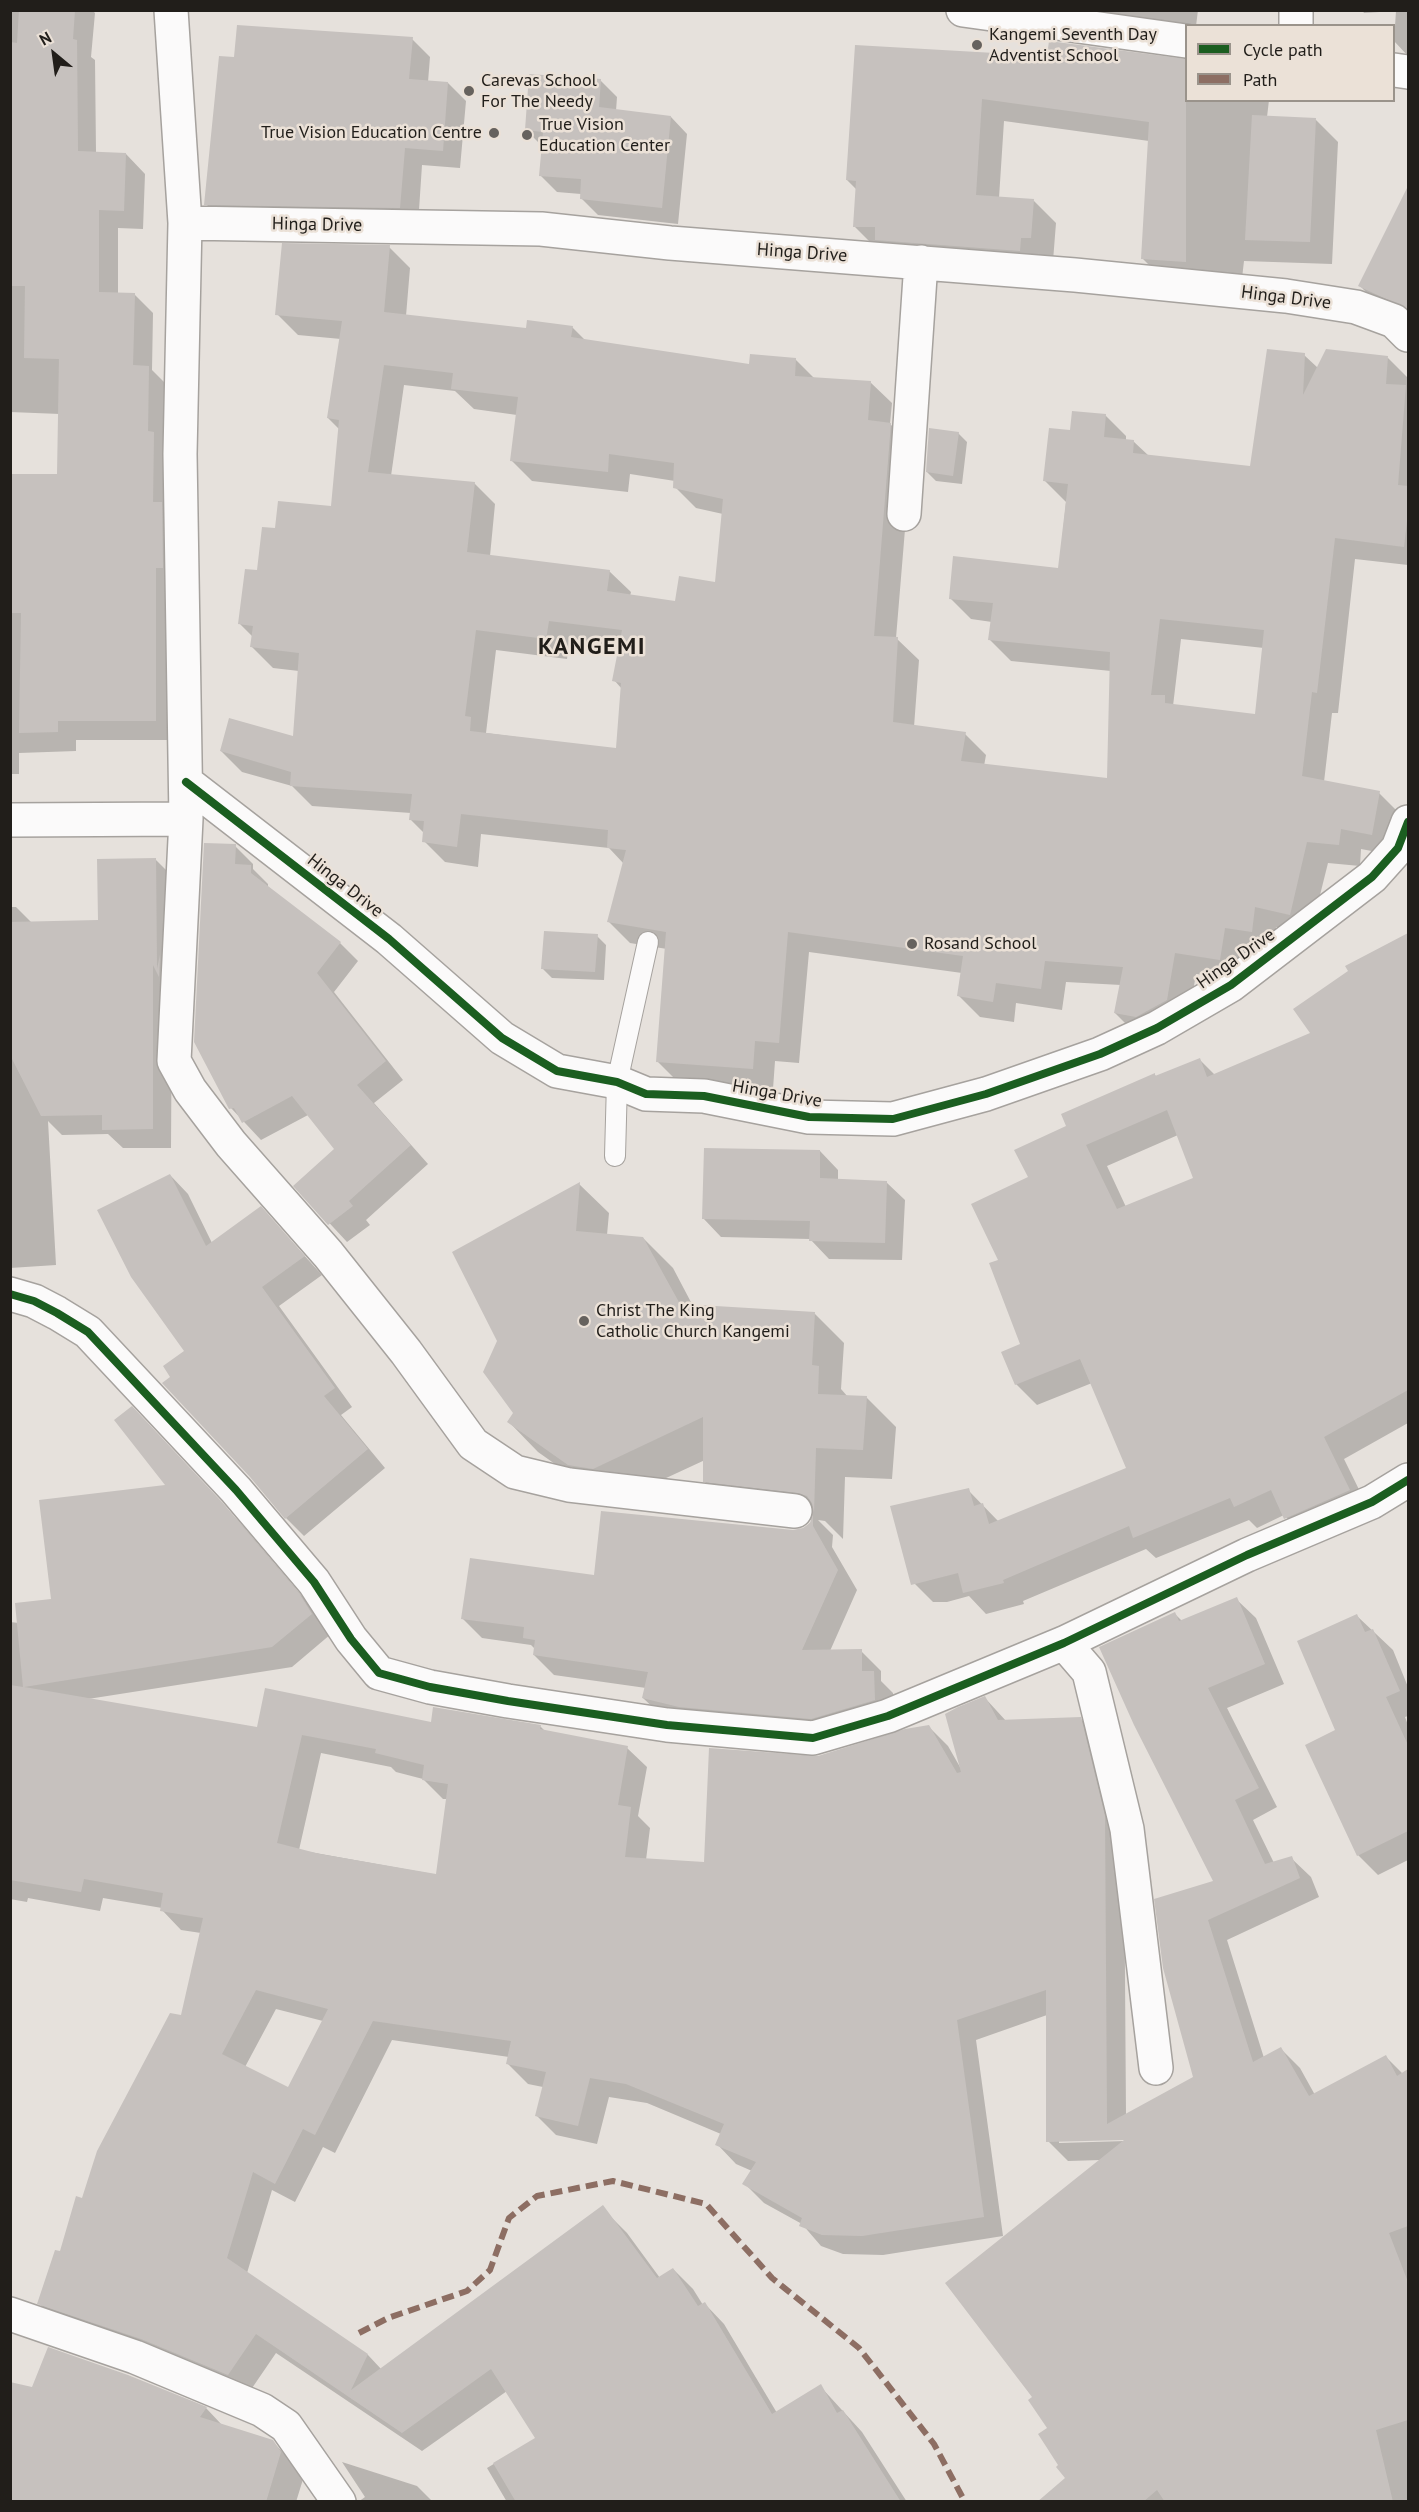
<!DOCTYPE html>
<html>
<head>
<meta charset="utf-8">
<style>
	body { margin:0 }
	#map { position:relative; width:1419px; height:2512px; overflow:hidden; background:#e6e1dc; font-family:"PT Sans",sans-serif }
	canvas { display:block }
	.frame { position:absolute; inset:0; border:12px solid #211e1a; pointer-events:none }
	.legend { position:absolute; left:1185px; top:24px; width:210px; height:78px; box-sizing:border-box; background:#ebe1d7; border:2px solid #9a938b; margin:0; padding:8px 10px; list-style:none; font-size:18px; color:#211e1a }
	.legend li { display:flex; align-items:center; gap:12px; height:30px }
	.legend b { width:30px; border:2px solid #9a938b }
	.north { position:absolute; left:24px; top:24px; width:60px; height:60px; -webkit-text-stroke:4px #ebe1d7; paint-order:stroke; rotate:331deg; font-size:16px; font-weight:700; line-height:24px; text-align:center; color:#211e1a }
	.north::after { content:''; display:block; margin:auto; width:21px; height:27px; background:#211e1a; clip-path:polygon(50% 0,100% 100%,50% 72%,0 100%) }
</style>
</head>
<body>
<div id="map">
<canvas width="1419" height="2512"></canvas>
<div class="frame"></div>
<ul class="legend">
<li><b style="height:8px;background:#1b5e20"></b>Cycle path</li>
<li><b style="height:8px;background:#8d6e63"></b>Path</li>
</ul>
<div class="north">N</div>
</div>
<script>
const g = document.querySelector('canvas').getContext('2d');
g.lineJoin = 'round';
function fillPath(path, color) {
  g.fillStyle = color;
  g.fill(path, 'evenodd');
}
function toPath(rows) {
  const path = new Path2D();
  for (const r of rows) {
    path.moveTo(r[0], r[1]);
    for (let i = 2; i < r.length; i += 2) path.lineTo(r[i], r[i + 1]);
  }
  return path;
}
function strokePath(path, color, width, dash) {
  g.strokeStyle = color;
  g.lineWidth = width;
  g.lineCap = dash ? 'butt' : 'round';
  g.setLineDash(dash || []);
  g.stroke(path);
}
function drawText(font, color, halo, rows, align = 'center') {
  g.font = font + ' "PT Sans",sans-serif';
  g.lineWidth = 5;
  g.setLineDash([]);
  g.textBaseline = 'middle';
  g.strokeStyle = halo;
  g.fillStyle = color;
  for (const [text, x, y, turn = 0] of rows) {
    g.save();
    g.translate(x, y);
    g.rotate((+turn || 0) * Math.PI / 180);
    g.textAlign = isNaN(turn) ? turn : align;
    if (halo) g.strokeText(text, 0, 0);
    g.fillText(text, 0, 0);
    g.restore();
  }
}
const shadow = toPath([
	[10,10,92,10,95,13,91,57,95,60,96,153,126,154,145,174,143,229,118,228,118,294,134,294,153,313,152,370,168,386,175,740,76,740,76,751,19,753,19,774,10,774,10,475,58,476,60,414,10,412],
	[1097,10,1198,10,1196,26,1114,28],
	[1362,10,1408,10,1408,56,1394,41,1396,11,1364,13],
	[412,39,430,57,428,82,448,83,466,101,460,168,422,165,418,225,224,222,206,204,235,58],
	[1048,58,1186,61,1186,100,1269,100,1267,117,1316,120,1338,142,1332,264,1244,261,1241,287,1165,281,1142,258,1149,141,1004,121,999,198,1033,200,1056,223,1053,261,877,249,854,226,857,190,847,180],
	[600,80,617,97,616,111,671,117,687,134,678,224,598,215,581,198,581,194,557,192,541,176,543,147,526,130],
	[1408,190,1408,318,1381,307,1360,286],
	[389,247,410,268,406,316,527,330,572,327,586,341,751,365,795,359,815,379,870,382,892,403,890,424,912,445,896,638,919,660,914,727,965,734,986,755,984,766,1108,780,1111,671,1011,661,990,640,992,622,971,619,950,598,1059,570,1066,502,1045,481,1072,432,1105,415,1126,436,1126,440,1133,441,1149,456,1252,467,1304,355,1318,368,1388,358,1408,378,1408,565,1355,559,1338,713,1332,713,1324,782,1379,793,1400,814,1393,855,1361,849,1360,866,1328,863,1310,935,1276,927,1273,952,1245,948,1241,980,1196,974,1188,1021,1136,1034,1115,1013,1121,985,1066,982,1062,1010,1016,1003,1014,1022,980,1017,959,996,962,973,809,952,799,1063,775,1061,773,1089,679,1083,658,1062,667,949,630,943,609,922,624,864,609,848,481,834,478,867,445,862,424,841,424,833,411,820,411,813,312,806,292,786,242,772,221,751,295,738,299,671,273,668,252,647,253,637,240,624,277,530,332,508,340,430,328,418,341,339,298,335,277,314],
	[404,385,455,391,474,409,517,415,511,460,532,481,628,492,630,474,675,481,675,487,696,508,723,514,716,583,676,602,630,596,631,592,609,571,490,556,495,504,474,483,391,476],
	[1181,639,1264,648,1256,715,1173,706],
	[569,642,620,648,614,680,622,689,617,750,486,733,496,650,567,659],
	[958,433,967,442,962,484,936,481,927,472],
	[235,846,253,864,253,869,268,884,268,888,340,943,358,961,334,992,403,1080,374,1103,428,1164,366,1220,370,1225,347,1242,295,1186,336,1149,308,1115,261,1140,231,1108],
	[156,860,175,879,172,987,171,1148,123,1148,108,1134,62,1135,48,1121,56,1265,10,1268,10,907,16,907,32,923,99,922],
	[1408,935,1408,1423,1344,1459,1370,1512,1307,1539,1284,1515,1257,1528,1249,1520,1156,1558,1146,1549,1023,1601,1024,1604,986,1614,969,1596,947,1602,933,1602,912,1581,968,1490,999,1522,1128,1468,1092,1383,1037,1405,1016,1384,1022,1345,1000,1260,1030,1178,1068,1126,1155,1075,1157,1077,1200,1060,1215,1075,1312,1033,1350,971,1347,967],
	[1178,1135,1195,1179,1126,1207,1107,1166],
	[597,936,606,945,604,980,552,978,543,969],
	[820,1151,838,1170,838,1180,886,1182,905,1200,902,1260,829,1259,810,1239,721,1237,703,1218],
	[170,1175,188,1194,212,1243,261,1208,322,1275,279,1306,352,1407,341,1415,385,1468,304,1536,286,1518,172,1377,187,1351],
	[579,1184,609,1213,607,1235,643,1238,673,1268,693,1306,700,1313,815,1314,844,1343,841,1389,848,1397,866,1397,896,1427,892,1479,845,1477,843,1539,825,1521,818,1520,833,1535,832,1547,857,1590,830,1651,861,1651,881,1671,881,1681,893,1693,894,1720,832,1738,663,1717,643,1698,646,1688,554,1675,534,1655,535,1649,531,1645,482,1638,462,1618,595,1576,804,1529,813,1520,734,1511,704,1481,705,1460,623,1498,599,1495,538,1452,509,1422,515,1413],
	[151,1428,241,1524,318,1615,331,1634,292,1667,88,1699,259,1728,432,1724,540,1726,545,1731,627,1748,647,1767,638,1816,650,1828,646,1860,705,1864,818,1758,928,1726,948,1746,960,1767,985,1698,1007,1722,1080,1718,1100,1738,1124,1837,1126,2116,1195,2077,1164,1968,1215,1882,1175,1614,1183,1622,1236,1599,1256,1618,1284,1684,1227,1708,1277,1807,1253,1820,1274,1863,1291,1858,1311,1877,1319,1897,1227,1940,1264,2058,1281,2049,1300,2068,1315,2095,1386,2057,1403,2074,1408,2071,1408,2502,1040,2502,1067,2478,1060,2465,1049,2428,1034,2397,1101,2160,1068,2161,1048,2141,1047,2015,976,2040,1003,2236,883,2255,843,2254,821,2246,802,2224,764,2203,744,2183,752,2171,736,2164,717,2144,721,2134,647,2103,609,2097,597,2144,556,2135,536,2115,543,2087,528,2084,508,2064,509,2057,392,2040,335,2153,323,2147,295,2202,272,2190,247,2273,368,2355,382,2370,607,2213,627,2233,660,2278,673,2269,693,2289,703,2305,705,2304,724,2324,777,2413,820,2386,862,2432,907,2502,507,2502,487,2468,537,2438,507,2391,422,2451,276,2353,248,2394,58,2323,39,2303,83,2200,182,2017,201,1933,181,1930,162,1910,162,1908,103,1898,100,1911,28,1898,27,1902,10,1899,10,1622,19,1623,53,1600,168,1487],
	[321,1753,391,1767,396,1772,423,1779,443,1799,447,1799,438,1875,299,1850],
	[276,2009,323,2021,289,2089,245,2067],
	[1123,2139,1126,2141,1059,2143,1059,2140],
	[1357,1616,1393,1650,1408,1687,1408,1716,1405,1717,1408,1725,1408,1860,1378,1875,1358,1855,1337,1730],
	[33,2389,206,2408,222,2425,272,2441,295,2465,304,2476,296,2502,10,2502],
	[342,2462,417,2486,433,2502,358,2502,365,2497]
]);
const building = toPath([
	[19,10,75,10,73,39,77,40,78,151,126,153,124,211,99,210,99,292,135,293,133,365,149,366,148,431,154,432,153,502,162,502,163,568,156,568,156,721,58,721,58,732,19,733,21,613,10,613,10,474,57,474,59,359,24,358,25,286,10,286,10,42,17,43],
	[237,25,413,37,409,79,448,82,443,151,405,148,400,208,204,205,219,56,234,57],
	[1049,41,1186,59,1186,262,1141,259,1149,122,982,99,976,195,1034,199,1031,238,1021,238,1020,251,875,240,875,227,853,227,856,181,846,180,855,45,1047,56],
	[529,74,601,79,599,107,671,116,662,208,580,199,581,179,539,176,543,132,525,130],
	[1252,115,1316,118,1310,242,1245,240],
	[1408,186,1408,309,1358,286],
	[282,243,390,245,384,312,526,328,527,320,573,326,571,337,749,364,750,354,796,358,795,376,871,381,868,420,891,423,874,636,898,637,893,722,966,732,961,761,1107,778,1110,652,988,640,993,603,949,599,953,556,1058,568,1068,484,1043,481,1049,428,1070,430,1072,411,1106,414,1104,437,1134,440,1133,453,1250,466,1267,349,1305,353,1303,395,1326,349,1388,356,1386,384,1406,385,1398,485,1408,486,1408,512,1404,547,1335,538,1317,693,1312,692,1302,776,1380,791,1372,835,1341,829,1339,845,1307,842,1290,915,1255,907,1252,932,1225,928,1220,960,1175,953,1167,1000,1136,1017,1114,1013,1123,967,1045,961,1041,989,996,983,993,1002,957,996,963,956,788,932,779,1043,755,1041,753,1069,656,1062,666,932,607,922,626,850,607,848,608,830,461,814,457,847,422,842,424,821,409,820,412,794,290,786,291,772,220,751,229,718,293,736,299,653,250,647,253,626,238,624,245,569,257,570,262,527,275,528,278,501,331,506,339,420,327,418,342,321,275,315],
	[384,365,453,373,451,389,518,397,510,461,608,472,609,454,674,463,673,488,723,499,715,582,679,576,675,601,607,591,610,570,467,552,475,482,368,472],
	[1160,619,1264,630,1255,714,1165,703,1165,695,1151,695],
	[549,621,622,630,612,681,621,683,616,748,470,731,471,717,465,716,476,630,546,639],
	[929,428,959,432,953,476,926,472],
	[204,843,236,844,235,864,251,865,251,873,341,942,317,973,386,1061,357,1085,411,1145,349,1201,353,1206,328,1225,293,1186,334,1149,292,1096,242,1123,234,1108,229,1109,194,1042],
	[156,858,157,969,160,955,159,977,153,965,153,1129,102,1130,102,1115,41,1116,10,1055,10,922,98,920,97,859],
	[544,931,598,934,595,972,541,969],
	[1408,933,1408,1390,1324,1437,1350,1490,1284,1519,1271,1490,1234,1507,1230,1498,1133,1538,1129,1526,1003,1580,1004,1583,963,1593,958,1573,911,1585,890,1506,969,1488,974,1506,983,1503,989,1524,1126,1468,1080,1359,1015,1385,1001,1352,1020,1344,989,1263,998,1260,971,1204,1028,1177,1014,1150,1066,1126,1061,1114,1155,1073,1155,1076,1200,1058,1207,1077,1310,1033,1293,1009,1348,971,1345,966],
	[1167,1110,1193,1178,1117,1209,1086,1145],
	[704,1148,820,1150,820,1178,887,1181,885,1243,809,1241,810,1221,702,1219],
	[170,1174,206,1246,261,1206,305,1256,262,1287,335,1388,324,1396,368,1449,285,1519,250,1477,162,1383,170,1377,163,1366,184,1351,131,1277,97,1210],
	[580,1182,576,1231,643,1237,680,1304,694,1305,699,1313,699,1305,815,1312,812,1365,819,1366,818,1394,867,1396,863,1450,816,1448,814,1512,812,1503,807,1496,798,1493,703,1482,703,1417,593,1469,568,1465,507,1422,513,1413,483,1372,497,1341,452,1252],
	[132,1406,222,1502,299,1593,312,1614,272,1647,24,1687,257,1727,265,1688,431,1722,433,1707,541,1725,540,1729,628,1746,618,1805,631,1807,625,1857,704,1862,709,1748,818,1756,905,1729,929,1725,957,1773,961,1772,945,1714,958,1707,985,1696,998,1720,1081,1717,1105,1816,1107,2124,1193,2077,1163,1968,1154,1899,1213,1881,1134,1725,1099,1647,1175,1612,1179,1621,1237,1597,1265,1664,1208,1688,1259,1788,1235,1800,1265,1864,1292,1856,1300,1878,1208,1920,1253,2062,1281,2047,1309,2096,1386,2055,1397,2076,1408,2069,1408,2226,1389,2233,1408,2282,1408,2420,1376,2430,1393,2502,1165,2502,1157,2490,1143,2502,1037,2502,1065,2478,1056,2467,1058,2465,1038,2434,1047,2428,1028,2400,1032,2397,945,2283,1124,2140,1046,2142,1046,1990,957,2020,984,2217,862,2236,822,2235,799,2226,802,2218,742,2184,756,2162,715,2145,724,2124,626,2084,590,2078,578,2126,535,2116,546,2072,506,2064,511,2041,373,2021,315,2135,303,2129,275,2184,253,2172,227,2258,368,2354,351,2390,603,2205,657,2278,673,2268,698,2306,705,2302,772,2414,821,2384,837,2413,843,2410,901,2502,516,2502,493,2463,535,2438,491,2369,402,2433,256,2334,228,2375,141,2339,37,2304,55,2250,60,2251,76,2196,82,2198,97,2151,170,2013,181,2015,203,1918,160,1911,163,1893,84,1879,81,1892,10,1880,10,1685,23,1687,15,1603,51,1599,39,1500,165,1485,114,1420],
	[302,1735,376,1749,375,1753,424,1765,422,1780,448,1784,436,1874,320,1854,277,1843],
	[256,1990,328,2009,288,2087,222,2054],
	[601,1511,793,1530,803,1528,810,1523,813,1514,813,1526,838,1570,802,1650,862,1649,862,1671,874,1671,875,1700,811,1719,679,1707,642,1698,648,1672,533,1655,535,1640,523,1638,524,1627,461,1619,470,1558,594,1575],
	[1357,1614,1365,1632,1373,1629,1400,1691,1386,1697,1408,1745,1408,1831,1357,1856,1305,1745,1335,1730,1297,1641],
	[48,2347,128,2375,207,2407,200,2417,273,2440,281,2452,266,2502,10,2502,10,2382,32,2387]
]);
const service = toPath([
	[615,1156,617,1082,648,942]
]);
const minor = toPath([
	[963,10,1186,41],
	[1296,26,1296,10],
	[1394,70,1408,72],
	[185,223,541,229,670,243,1075,275,1286,296,1356,307,1394,321,1408,335],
	[904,514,921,262],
	[186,782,389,939,502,1038,557,1071,617,1082,646,1094,704,1096,809,1117,893,1119,986,1094,1100,1054,1157,1028,1231,985,1372,877,1398,848,1408,822],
	[186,819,174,1061,190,1090,231,1144,328,1254,406,1352,473,1444,515,1472,569,1485,795,1511],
	[10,820,186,819,180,454,185,223,171,10],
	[10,1294,34,1301,57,1313,88,1332,236,1490,314,1582,351,1639,379,1673,430,1687,508,1701,667,1725,813,1738,888,1716,1064,1643,1247,1555,1372,1502,1408,1480],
	[1064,1643,1089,1672,1127,1829,1156,2068],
	[10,2314,135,2357,262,2410,286,2426,339,2502]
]);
const quiet = toPath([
	[359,2333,388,2318,467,2291,490,2270,509,2218,537,2196,613,2181,706,2204,772,2278,859,2348,934,2444,965,2502]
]);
const cycleway = toPath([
	[186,782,389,939,502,1038,557,1071,617,1082,646,1094,704,1096,809,1117,893,1119,986,1094,1100,1054,1157,1028,1231,985,1372,877,1398,848,1408,822],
	[10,1294,34,1301,57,1313,88,1332,236,1490,314,1582,351,1639,379,1673,430,1687,508,1701,667,1725,813,1738,888,1716,1064,1643,1247,1555,1372,1502,1408,1480]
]);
const markers = [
	[977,45,6,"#66625e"],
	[469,91,6,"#66625e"],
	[494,133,6,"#66625e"],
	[527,135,6,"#66625e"],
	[912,944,6,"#66625e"],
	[584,1321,6,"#66625e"]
];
const poiNames = [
	["Kangemi Seventh Day",989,35],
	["Adventist School",989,56],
	["Carevas School",481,81],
	["For The Needy",481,102],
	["True Vision",539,125],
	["Education Center",539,146],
	["True Vision Education Centre",482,133,"right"],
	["Rosand School",924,944],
	["Christ The King",596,1311],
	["Catholic Church Kangemi",596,1332]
];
const streetNames = [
	["Hinga Drive",317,225,1],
	["Hinga Drive",802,253,4],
	["Hinga Drive",1286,298,7],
	["Hinga Drive",345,886,38],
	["Hinga Drive",1236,959,-35],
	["Hinga Drive",777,1094,10]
];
const districtNames = [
	["KANGEMI",592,647]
];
fillPath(shadow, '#0003');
fillPath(building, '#c6c1be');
strokePath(service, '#a6a29e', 22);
strokePath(minor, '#a6a29e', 36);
strokePath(service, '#fbfafa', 20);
strokePath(minor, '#fbfafa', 33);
strokePath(quiet, '#8d6e63', 6, [12, 6]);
strokePath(cycleway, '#1b5e20', 8);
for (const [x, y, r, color] of markers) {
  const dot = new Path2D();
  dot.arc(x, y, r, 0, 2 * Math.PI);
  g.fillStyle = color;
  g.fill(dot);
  strokePath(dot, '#ebe1d7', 2);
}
drawText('18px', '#211e1a', '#ebe1d7', poiNames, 'left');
drawText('18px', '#211e1a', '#ebe1d7', streetNames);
g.letterSpacing = '1.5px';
drawText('bold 24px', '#211e1a', '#ebe1d7', districtNames);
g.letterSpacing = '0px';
</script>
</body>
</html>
